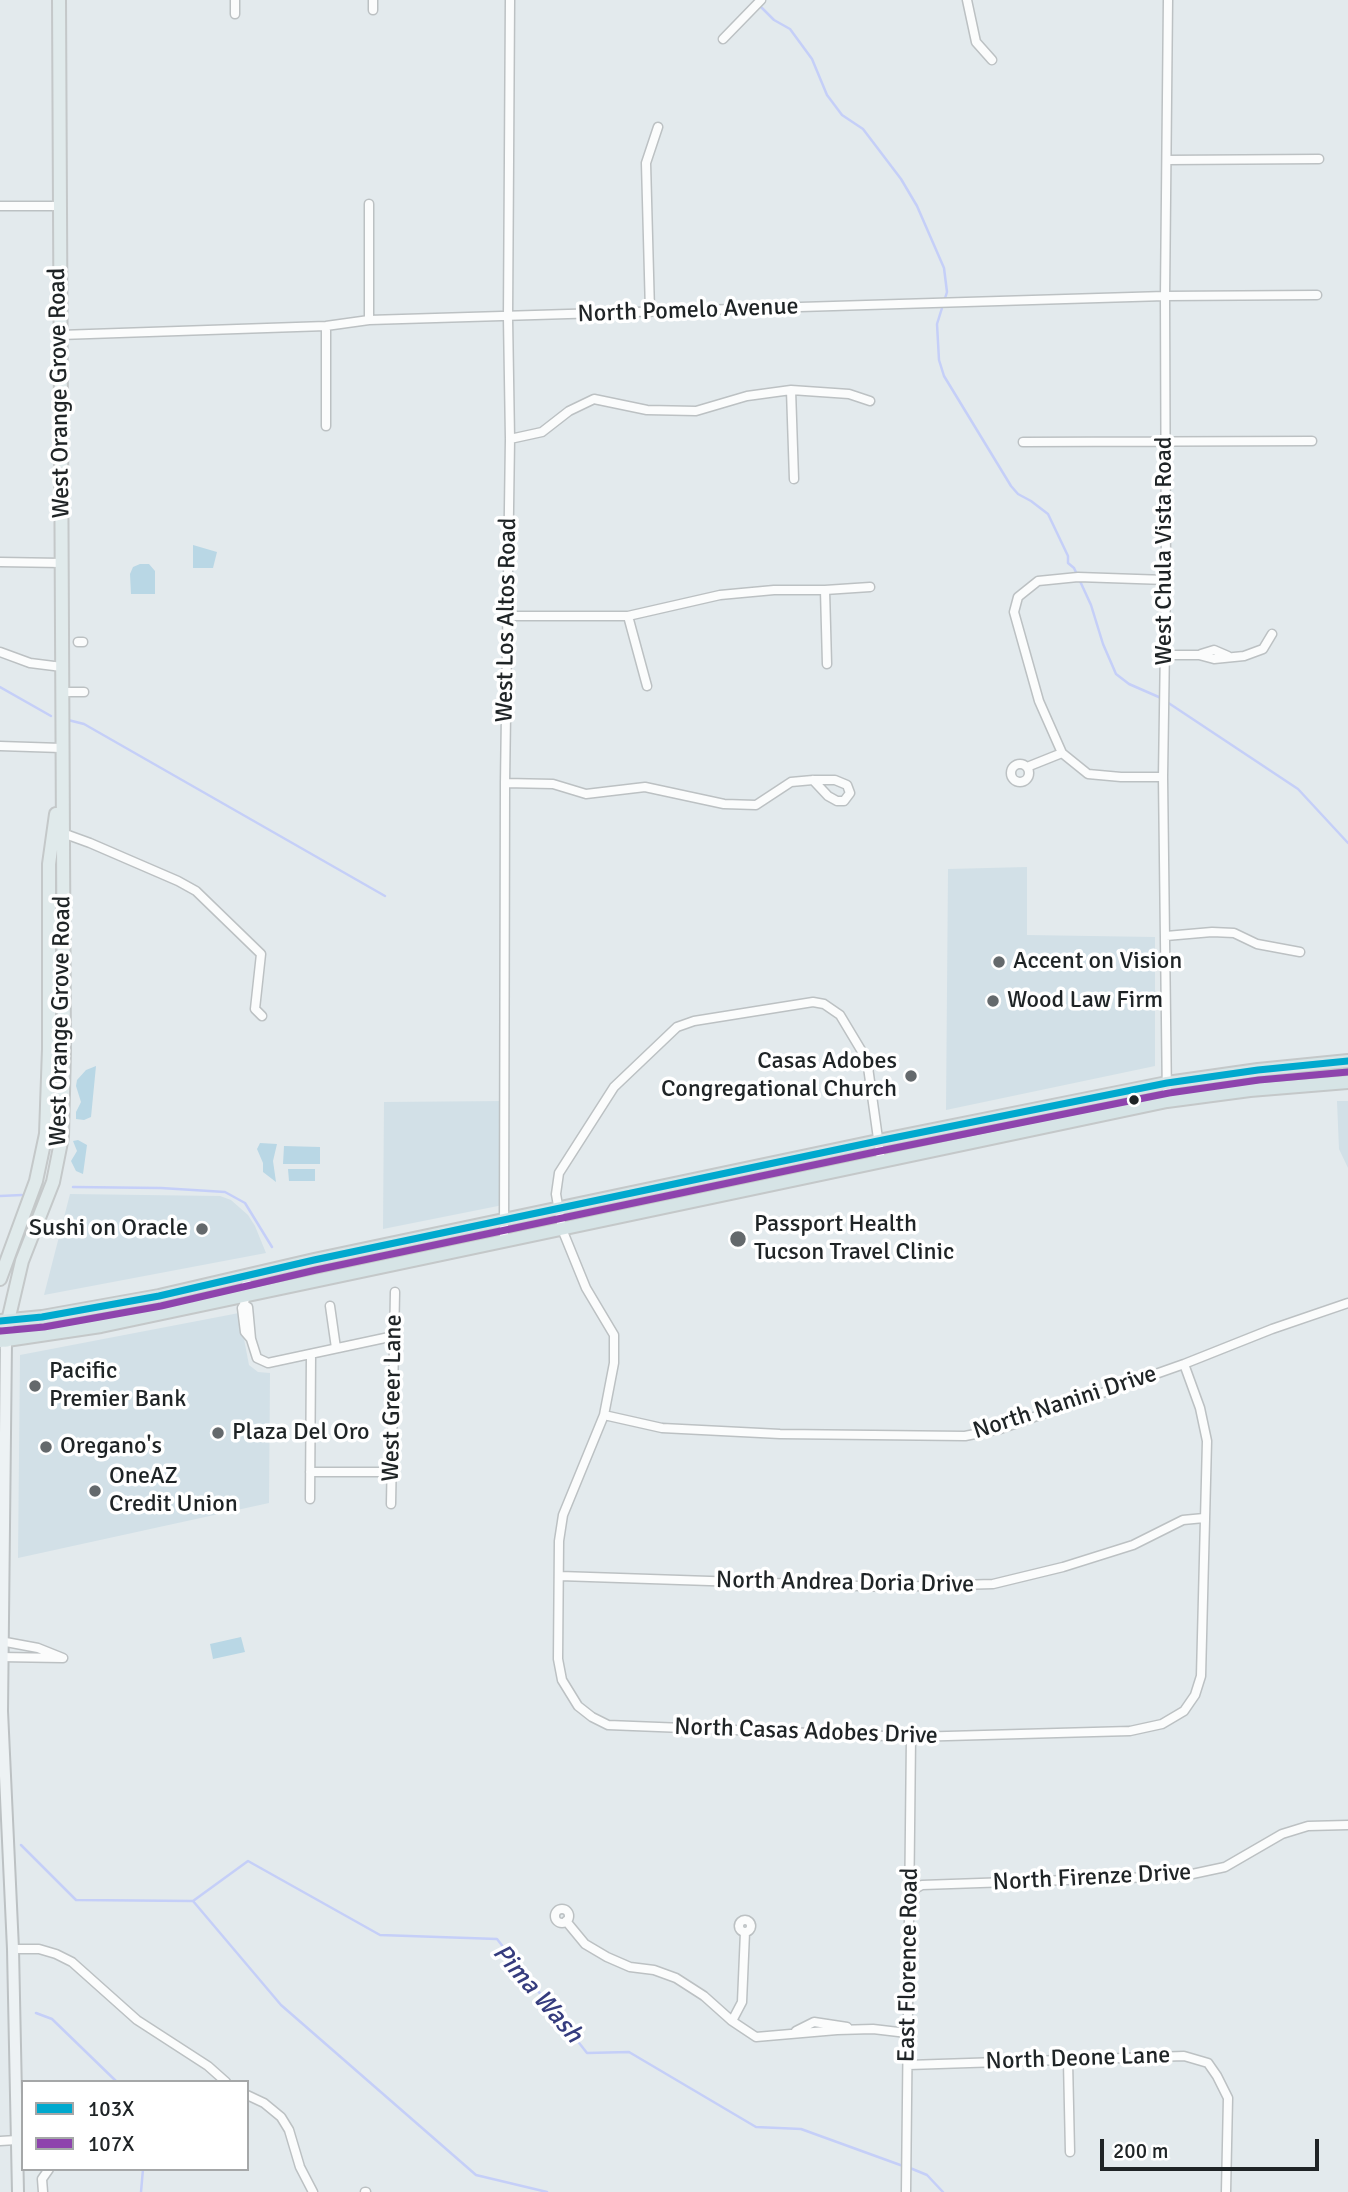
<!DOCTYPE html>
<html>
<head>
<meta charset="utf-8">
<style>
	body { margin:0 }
	#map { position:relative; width:1348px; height:2192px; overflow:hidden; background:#e3eaed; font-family:Signika,sans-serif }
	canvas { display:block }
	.legend { position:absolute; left:21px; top:2080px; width:228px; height:91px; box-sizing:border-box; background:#fff; border:2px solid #a5a7a8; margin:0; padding:9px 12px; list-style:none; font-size:21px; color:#1f2426 }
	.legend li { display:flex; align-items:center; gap:14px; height:35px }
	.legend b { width:35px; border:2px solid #a5a7a8 }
	.scale { position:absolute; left:1100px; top:2139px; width:219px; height:32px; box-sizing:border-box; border:4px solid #1f2426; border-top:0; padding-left:9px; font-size:21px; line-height:24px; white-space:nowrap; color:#1f2426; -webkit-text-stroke:5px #fff; paint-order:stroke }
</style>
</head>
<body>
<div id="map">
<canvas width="1348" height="2192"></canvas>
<ul class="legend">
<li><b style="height:9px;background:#00a9ce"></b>103X</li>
<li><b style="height:9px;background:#8e44ad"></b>107X</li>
</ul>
<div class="scale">200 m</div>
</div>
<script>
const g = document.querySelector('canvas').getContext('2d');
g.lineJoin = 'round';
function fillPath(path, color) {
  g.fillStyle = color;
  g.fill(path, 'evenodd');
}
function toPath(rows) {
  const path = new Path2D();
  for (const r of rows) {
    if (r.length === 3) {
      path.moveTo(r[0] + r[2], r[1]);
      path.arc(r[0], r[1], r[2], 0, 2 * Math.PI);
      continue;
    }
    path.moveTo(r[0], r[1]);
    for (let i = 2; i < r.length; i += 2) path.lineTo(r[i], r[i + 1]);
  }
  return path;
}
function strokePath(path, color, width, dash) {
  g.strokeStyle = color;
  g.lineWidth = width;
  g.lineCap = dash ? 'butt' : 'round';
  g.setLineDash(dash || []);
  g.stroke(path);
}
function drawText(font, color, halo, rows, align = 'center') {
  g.font = font + ' Signika,sans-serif';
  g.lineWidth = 7;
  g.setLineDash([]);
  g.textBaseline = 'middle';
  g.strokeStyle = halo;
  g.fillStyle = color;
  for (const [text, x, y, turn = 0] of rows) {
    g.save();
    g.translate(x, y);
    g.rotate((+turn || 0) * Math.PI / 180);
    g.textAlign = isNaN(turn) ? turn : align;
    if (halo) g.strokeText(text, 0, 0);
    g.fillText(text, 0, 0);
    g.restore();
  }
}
const built = toPath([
	[1027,867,1027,935,1155,937,1155,1066,946,1110,948,869],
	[507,1101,508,1204,383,1229,384,1102],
	[1337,1101,1348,1101,1348,1168,1339,1149],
	[70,1194,220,1196,231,1200,248,1215,255,1226,266,1253,44,1295],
	[239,1313,249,1365,258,1372,270,1373,269,1503,18,1558,20,1355]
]);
const green = toPath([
	[193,545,217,552,213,568,193,568],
	[140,564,149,564,155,571,155,594,131,594,130,574,133,567],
	[96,1066,91,1117,84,1120,76,1119,76,1112,81,1102,76,1086,77,1080,86,1070],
	[78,1140,87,1145,83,1174,76,1171,71,1161,77,1151,73,1141],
	[260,1143,277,1144,273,1161,276,1182,263,1172,263,1163,257,1149],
	[284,1146,320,1147,320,1164,283,1164],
	[288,1169,315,1169,315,1181,289,1181],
	[241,1637,245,1652,213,1659,210,1644]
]);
const stream = toPath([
	[760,6,774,20,790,29,812,59,827,95,842,115,863,129,901,179,917,206,944,268,947,292,937,324,939,360,944,376,1011,486,1018,494,1031,501,1048,514,1068,556,1068,563,1074,568,1091,605,1103,644,1116,674,1129,684,1161,698],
	[0,687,51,716],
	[1167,702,1298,789,1348,843],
	[68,720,84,724,385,896],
	[73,1187,161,1188,225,1192,245,1203,272,1247],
	[0,1196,22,1195],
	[21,1845,76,1900,193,1901,248,1861,380,1935,497,1939,587,2053,629,2052,756,2127,801,2129,903,2166],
	[193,1901,281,2005,476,2175,547,2192],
	[36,2013,52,2019,117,2082],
	[910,2168,927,2175,943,2192],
	[141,2192,143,2169]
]);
const minor = toPath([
	[967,0,976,42,992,60],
	[373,10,373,0],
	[235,14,235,0],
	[723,39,761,0],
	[1167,160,1319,159],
	[369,204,369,320],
	[0,206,58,206],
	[650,312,646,163,658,127],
	[326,326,326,426],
	[60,335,326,326,369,320,1165,296,1317,295],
	[791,390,794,479],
	[510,439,542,432,569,411,594,399,647,410,696,411,747,396,791,390,849,394,870,401],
	[1023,442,1312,441],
	[0,562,62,563],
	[825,590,827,664],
	[507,616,628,616,720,595,774,590,825,590,870,587],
	[628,616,647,686],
	[78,642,83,642],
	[0,652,30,663,62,667],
	[1201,654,1214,650,1228,656],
	[1165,655,1199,655,1214,659,1244,656,1263,649,1272,634],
	[62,692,84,692],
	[0,746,61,748],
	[1020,773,9],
	[1027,767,1062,753],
	[1163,777,1121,777,1088,774,1062,753,1039,701,1014,612,1018,597,1038,581,1078,577,1166,580],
	[505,783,553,784,586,794,645,787,724,804,756,805,791,782,813,780,835,780,847,785,850,793,844,801,837,801,828,796,813,780],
	[58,835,68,835,90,843,178,881,196,891,261,954,255,1009,262,1016],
	[1166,936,1212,932,1234,933,1257,944,1300,952],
	[1167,1101,1163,777,1166,580,1165,296,1168,0],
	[881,1160,867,1060,840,1015,824,1004,813,1002,694,1021,677,1027,614,1087,559,1173,556,1194,562,1229,586,1288,614,1335,614,1363,604,1415,563,1515,559,1541,558,1659,562,1680,578,1706,592,1717,608,1725,911,1737,1130,1731,1162,1724,1184,1711,1195,1695,1201,1676,1207,1441,1200,1408,1184,1364],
	[504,1241,505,783,510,439,508,318,510,0],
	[244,1305,248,1307,251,1339,245,1332,242,1308,244,1305,247,1277],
	[330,1306,336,1348],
	[251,1339,257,1358,268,1363,394,1336],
	[604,1415,662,1428,780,1434,965,1436,1000,1429,1184,1364,1272,1329,1348,1303],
	[310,1472,392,1472],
	[310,1499,311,1354],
	[391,1504,395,1292],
	[560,1576,889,1587,993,1584,1063,1567,1133,1545,1183,1520,1204,1518],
	[0,1641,38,1648,63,1658,0,1657],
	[911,1891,922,1885,1183,1876,1225,1867,1282,1834,1308,1826,1348,1825],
	[562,1916,7],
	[745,1926,6],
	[566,1921,585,1944,607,1957,630,1967,654,1970,676,1978,704,1996,732,2021,756,2037,837,2030,873,2029,907,2033],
	[13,1949,39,1949,56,1954,72,1962,137,2020,208,2066,226,2082],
	[732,2021,742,2002,745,1932],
	[796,2031,814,2022,847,2027],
	[1068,2061,1070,2152],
	[908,2065,1184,2056,1208,2063,1217,2076,1228,2098,1226,2192],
	[247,2095,264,2103,281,2117,289,2130,300,2167,313,2192],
	[0,2141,17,2140],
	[43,2192,42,2179,49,2169],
	[365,2192,366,2192],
	[906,2192,911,1737]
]);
const secondary = toPath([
	[6,1341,2,1711,13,1949,18,2192]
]);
const primary = toPath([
	[0,1279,36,1181,46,1134,49,1049,49,864,56,814],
	[6,1341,8,1321,22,1261,53,1182,62,1137,64,1049,59,0]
]);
const trunk = toPath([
	[0,1321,42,1317,159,1296,314,1260,878,1141,1167,1083,1258,1070,1348,1061],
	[0,1341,101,1326,1167,1101,1250,1090,1348,1082]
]);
const bus1 = toPath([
	[0,1321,42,1317,159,1296,314,1260,878,1141,1167,1083,1258,1070,1348,1061]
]);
const bus2 = toPath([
	[1,1331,44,1327,161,1306,316,1270,880,1151,1169,1093,1259,1080,1348,1072]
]);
const markers = [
	[999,962,7,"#64696c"],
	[993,1001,7,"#64696c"],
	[911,1076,7,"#64696c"],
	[1134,1100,6,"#1f2426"],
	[202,1229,7,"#64696c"],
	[738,1239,9,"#64696c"],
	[35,1386,7,"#64696c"],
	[218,1433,7,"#64696c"],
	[46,1447,7,"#64696c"],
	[95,1491,7,"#64696c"]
];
const streetNames = [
	["North Pomelo Avenue",688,311,-2],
	["West Orange Grove Road",60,393,-91],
	["West Chula Vista Road",1165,551,-90],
	["West Los Altos Road",507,620,-89],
	["West Orange Grove Road",61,1021,-89],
	["West Greer Lane",393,1398,-89],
	["North Nanini Drive",1065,1403,-18],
	["North Andrea Doria Drive",845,1583,1],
	["North Casas Adobes Drive",806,1732,2],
	["North Firenze Drive",1092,1878,-3],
	["East Florence Road",909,1965,-89],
	["North Deone Lane",1078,2059,-2]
];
const poiNames = [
	["Accent on Vision",1013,962],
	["Wood Law Firm",1007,1001],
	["Casas Adobes",897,1062,"right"],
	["Congregational Church",897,1090,"right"],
	["Passport Health",754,1225],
	["Tucson Travel Clinic",754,1253],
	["Sushi on Oracle",188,1229,"right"],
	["Pacific",49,1372],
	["Premier Bank",49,1400],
	["Plaza Del Oro",232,1433],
	["Oregano's",60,1447],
	["OneAZ",109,1477],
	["Credit Union",109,1505]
];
const waterNames = [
	["Pima Wash",537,1994,49]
];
fillPath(built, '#d2e0e7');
fillPath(green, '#b9d7e5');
strokePath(stream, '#c5cff8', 2.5);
strokePath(minor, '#bcc1c3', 11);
strokePath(secondary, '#bcc1c3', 14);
strokePath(primary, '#c4c8c9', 16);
strokePath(trunk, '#c4c8c9', 16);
strokePath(minor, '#fbfcfc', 8);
strokePath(secondary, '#edf2f4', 10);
strokePath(primary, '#e0eaeb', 12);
strokePath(trunk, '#d6e4e6', 12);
strokePath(bus1, '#00a9ce', 7);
strokePath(bus2, '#8e44ad', 7);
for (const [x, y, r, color] of markers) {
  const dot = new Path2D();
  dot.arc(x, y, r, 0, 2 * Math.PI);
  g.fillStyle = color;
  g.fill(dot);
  strokePath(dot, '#fff', 2.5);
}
drawText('24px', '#1f2426', '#fff', streetNames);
drawText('24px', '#1f2426', '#fff', poiNames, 'left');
drawText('italic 26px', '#353c7e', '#fff', waterNames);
</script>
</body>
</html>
